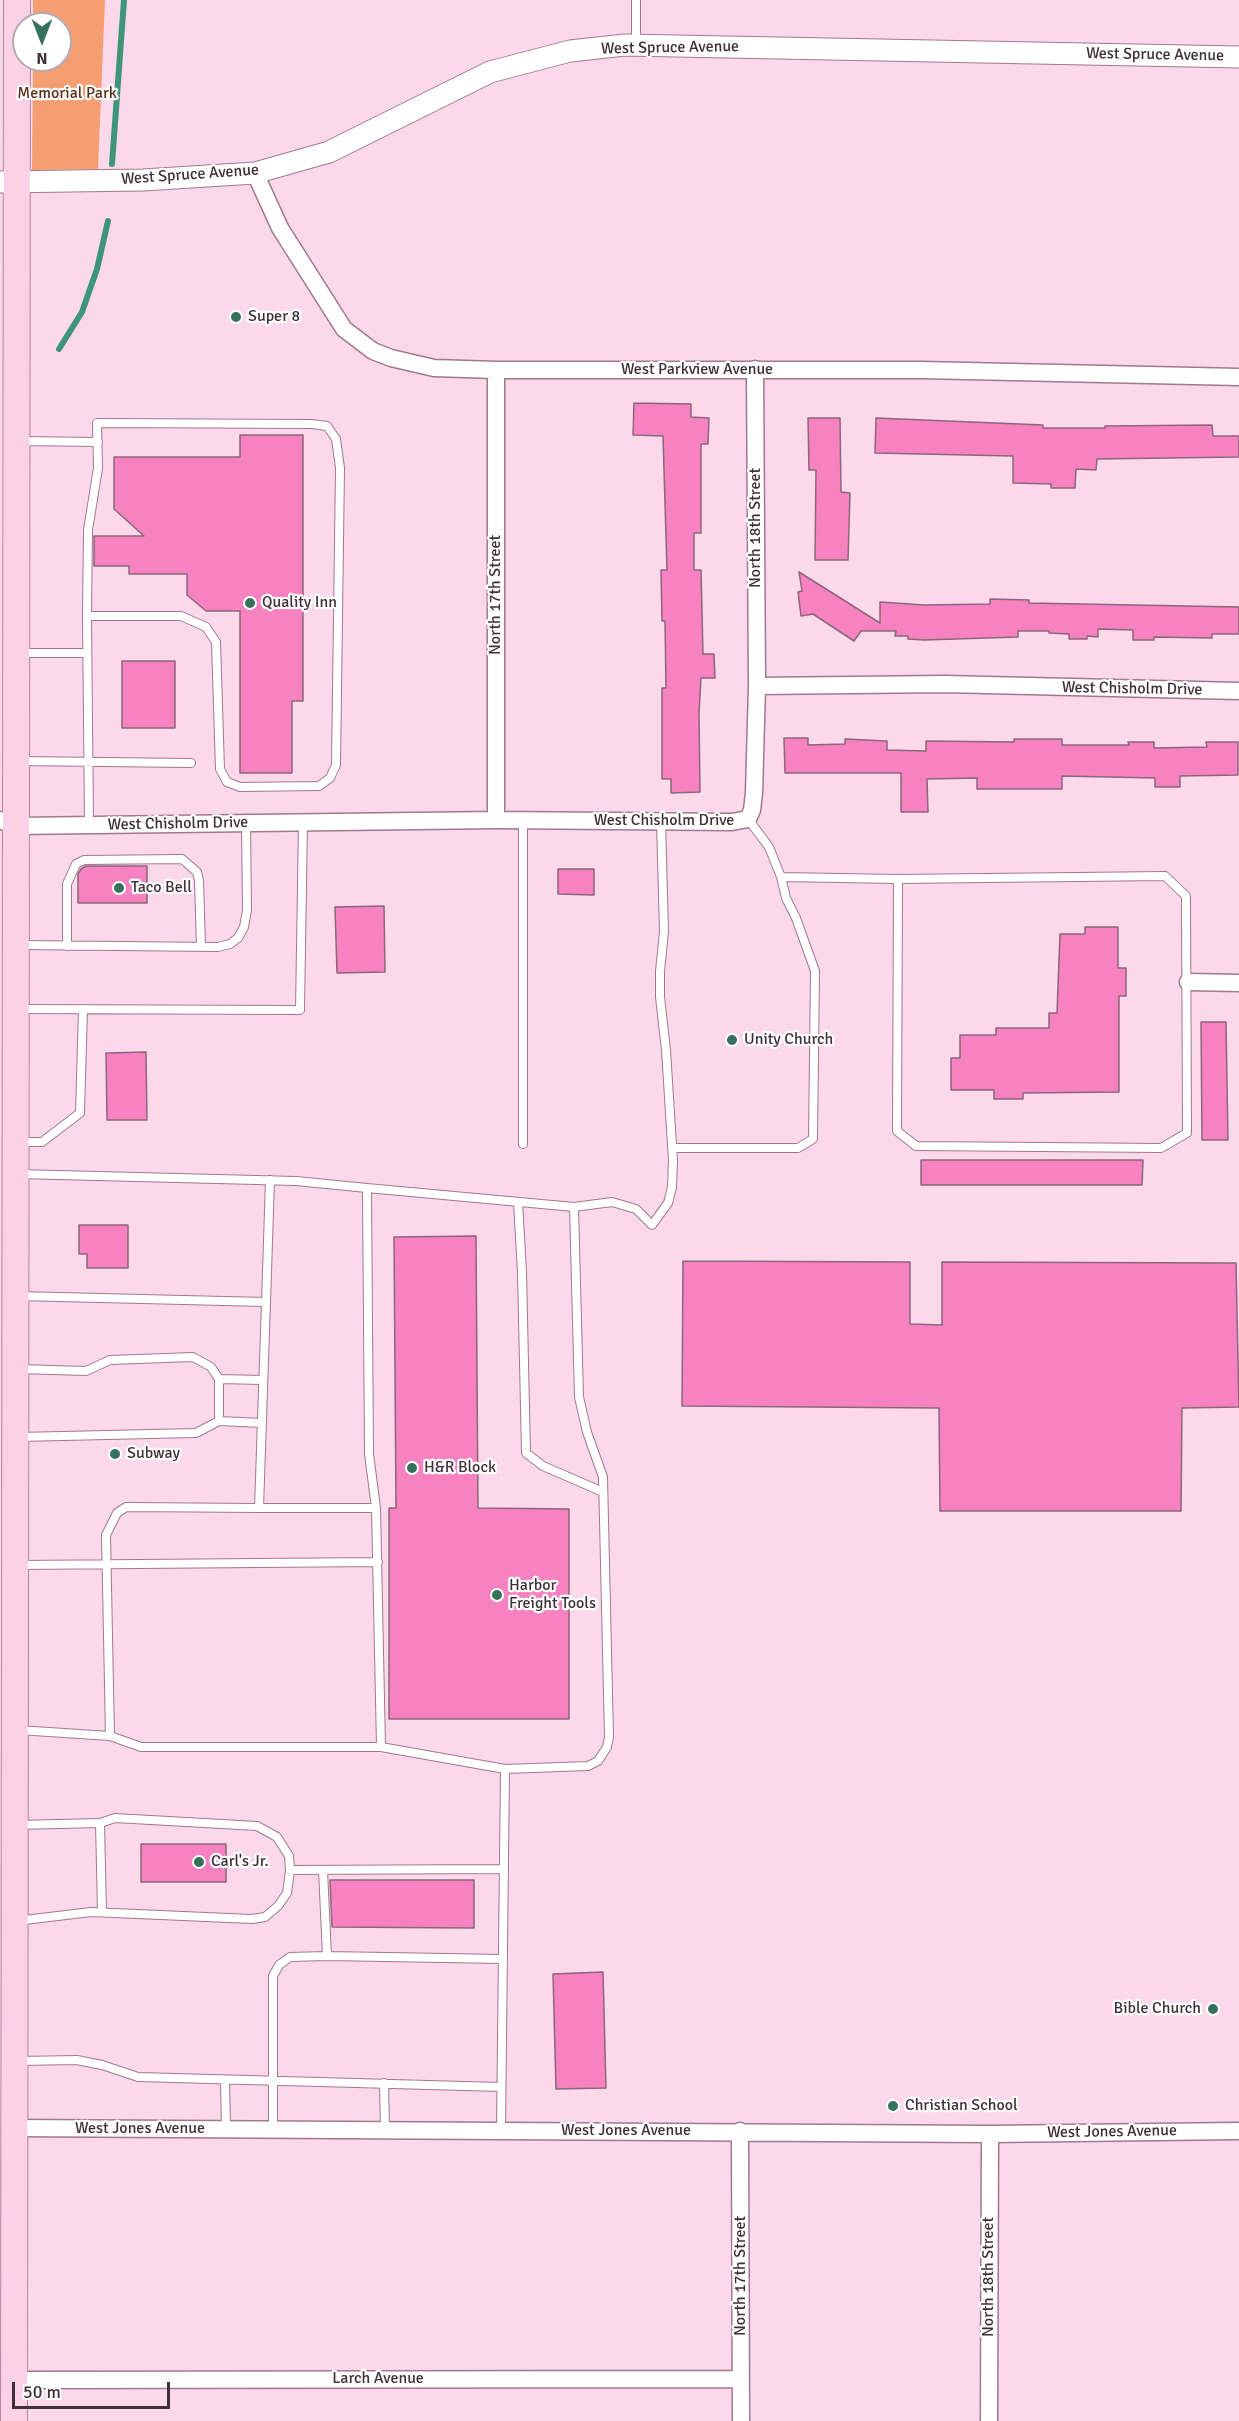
<!DOCTYPE html>
<html>
<head>
<meta charset="utf-8">
<style>
	body { margin:0 }
	#map { position:relative; width:1239px; height:2421px; overflow:hidden; background:#fcd9ea; font-family:Signika,sans-serif }
	canvas { display:block }
	.north { position:absolute; left:12px; top:12px; width:60px; height:60px; box-sizing:border-box; background:#fff; border:2px solid #b3acaf; border-radius:50%; rotate:180deg; font-size:16px; font-weight:700; line-height:24px; text-align:center; color:#403038 }
	.north::after { content:''; display:block; margin:auto; width:21px; height:27px; background:#35715c; clip-path:polygon(50% 0,100% 100%,50% 72%,0 100%) }
	.scale { position:absolute; left:12px; top:2382px; width:158px; height:27px; box-sizing:border-box; border:3px solid #403038; border-top:0; padding-left:8px; font-size:18px; line-height:21px; white-space:nowrap; color:#403038; -webkit-text-stroke:4px #fff; paint-order:stroke }
</style>
</head>
<body>
<div id="map">
<canvas width="1239" height="2421"></canvas>
<div class="north">N</div>
<div class="scale">50 m</div>
</div>
<script>
const g = document.querySelector('canvas').getContext('2d');
g.lineJoin = 'round';
function fillPath(path, color) {
  g.fillStyle = color;
  g.fill(path, 'evenodd');
}
function toPath(rows) {
  const path = new Path2D();
  for (const r of rows) {
    path.moveTo(r[0], r[1]);
    for (let i = 2; i < r.length; i += 2) path.lineTo(r[i], r[i + 1]);
  }
  return path;
}
function strokePath(path, color, width, dash) {
  g.strokeStyle = color;
  g.lineWidth = width;
  g.lineCap = dash ? 'butt' : 'round';
  g.setLineDash(dash || []);
  g.stroke(path);
}
function drawText(font, color, halo, rows, align = 'center') {
  g.font = font + ' Signika,sans-serif';
  g.lineWidth = 4.5;
  g.setLineDash([]);
  g.textBaseline = 'middle';
  g.strokeStyle = halo;
  g.fillStyle = color;
  for (const [text, x, y, turn = 0] of rows) {
    g.save();
    g.translate(x, y);
    g.rotate((+turn || 0) * Math.PI / 180);
    g.textAlign = isNaN(turn) ? turn : align;
    if (halo) g.strokeText(text, 0, 0);
    g.fillText(text, 0, 0);
    g.restore();
  }
}
const green = toPath([
	[33,0,105,0,98,169,32,170,33,60,60,60,60,24,33,24]
]);
const stream = toPath([
	[112,164,124,0],
	[59,349,82,312,97,269,108,221]
]);
const building = toPath([
	[634,403,691,404,691,417,709,418,708,444,701,444,701,533,694,533,694,570,701,570,703,654,714,654,715,678,701,678,699,714,700,792,671,793,671,779,662,779,662,688,666,688,665,621,662,621,661,570,667,570,663,436,633,435,634,403],
	[808,418,840,418,841,492,850,493,848,560,815,560,816,470,809,470,808,418],
	[876,418,1043,425,1043,428,1105,428,1105,426,1212,425,1213,436,1239,436,1239,457,1097,459,1096,470,1076,469,1075,488,1051,488,1051,484,1013,483,1013,456,875,453,876,418],
	[240,435,303,435,303,701,292,701,292,773,240,773,240,611,206,611,187,595,187,574,129,574,129,566,94,566,94,536,144,536,114,509,114,457,240,457,240,435],
	[799,572,880,623,880,602,924,605,990,604,990,599,1029,600,1029,603,1239,607,1239,634,1212,634,1212,638,1154,637,1154,640,1133,640,1133,630,1098,629,1098,637,1087,636,1087,639,1069,639,1069,634,1049,633,1049,631,1018,631,1018,637,924,640,908,639,908,636,895,636,896,631,861,631,854,641,813,614,801,616,798,592,802,591,799,572],
	[122,661,175,661,175,728,122,728,122,661],
	[784,738,808,738,808,745,845,744,845,739,887,741,887,750,926,751,926,741,1014,742,1014,739,1062,739,1062,745,1129,745,1128,742,1154,742,1154,748,1207,747,1206,742,1238,742,1238,775,1180,776,1180,787,1155,787,1155,778,1062,776,1062,789,977,789,977,778,927,779,928,812,901,812,901,773,785,773,784,738],
	[86,866,147,866,147,903,78,903,78,874,81,869,86,866],
	[558,869,594,869,594,895,558,894,558,869],
	[384,906,385,972,337,973,335,907,384,906],
	[1085,927,1118,927,1118,968,1126,968,1126,996,1119,996,1119,1092,1023,1093,1023,1099,994,1099,994,1090,951,1090,951,1058,960,1058,960,1035,996,1035,996,1028,1049,1028,1049,1013,1057,1013,1060,934,1085,934,1085,927],
	[1201,1022,1226,1022,1228,1140,1202,1140,1201,1022],
	[146,1052,147,1120,107,1120,106,1053,146,1052],
	[921,1160,1143,1160,1142,1185,921,1185,921,1160],
	[79,1225,128,1225,128,1268,87,1268,87,1254,79,1254,79,1225],
	[476,1236,478,1508,569,1509,569,1719,389,1719,389,1508,396,1508,394,1237,476,1236],
	[683,1261,910,1262,910,1324,942,1325,942,1262,1236,1263,1239,1407,1182,1408,1181,1511,940,1511,939,1408,682,1406,683,1261],
	[141,1844,226,1844,226,1882,141,1882,141,1844],
	[330,1880,474,1880,474,1928,332,1927,330,1880],
	[603,1972,606,2088,556,2089,553,1974,603,1972]
]);
const service = toPath([
	[636,0,636,45],
	[20,441,98,442],
	[87,616,88,530,98,468,97,423,312,424,327,426,336,439,340,468,336,765,330,778,319,786,240,787,227,782,220,769,216,642,206,627,181,616,87,616,89,825],
	[19,653,87,653],
	[18,761,191,763],
	[523,820,523,1144],
	[781,877,898,879,1165,876,1186,896,1187,1133,1161,1148,916,1146,897,1131,898,879],
	[19,945,218,947,230,944,238,938,244,927,247,910,246,823],
	[67,946,67,884,76,864,84,860,182,859,197,872,199,880,201,947],
	[17,1009,300,1010,303,822],
	[20,1142,42,1142,80,1113,83,1009],
	[672,1148,798,1148,813,1139,815,971,796,918,786,898,781,877,769,847,748,819],
	[367,1188,574,1207,579,1397,587,1432,603,1477,609,1737,607,1747,598,1761,588,1766,505,1769,501,2130],
	[518,1202,522,1272,526,1453,543,1466,603,1492],
	[574,1207,612,1202,636,1209,652,1225,668,1203,672,1187,673,1161,666,1050,660,997,660,971,664,932,661,821],
	[18,1296,266,1302,259,1508,126,1507,117,1513,106,1535,110,1736],
	[266,1302,270,1180],
	[18,1369,86,1371,110,1360,193,1357,211,1367,219,1379,263,1380],
	[219,1379,219,1421],
	[18,1437,196,1433,219,1421,262,1423],
	[259,1508,376,1508],
	[18,1565,378,1562],
	[18,1730,110,1736,141,1747,381,1747,376,1508,369,1454,367,1188,296,1181,18,1174],
	[381,1747,505,1769],
	[100,1823,102,1912],
	[18,1825,100,1823,115,1818,257,1826,277,1837,289,1856,290,1870,504,1869],
	[323,1870,327,1956,503,1959],
	[16,1921,91,1912,252,1919,265,1917,278,1906,287,1893,290,1870],
	[18,2061,77,2060,102,2065,138,2077,501,2087],
	[225,2080,226,2129],
	[384,2083,385,2130],
	[273,2129,273,1976,279,1965,290,1957,327,1956]
]);
const minor = toPath([
	[255,173,280,228,344,329,373,351,391,358,434,368,496,370,921,370,1239,377],
	[496,370,496,820],
	[757,686,945,684,1239,691],
	[0,820,15,826,496,820,732,822,748,819,752,810,754,793,757,686,755,369],
	[1188,982,1239,983],
	[14,2128,990,2134,1239,2131],
	[740,2131,741,2421],
	[14,2380,741,2379],
	[989,2421,990,2134]
]);
const tertiary = toPath([
	[0,182,143,180,255,173,329,152,490,72,570,51,625,45,1239,57]
]);
const primary = toPath([
	[14,2421,17,0]
]);
const markers = [
	[236,317,6,"#35715c"],
	[250,603,6,"#35715c"],
	[119,888,6,"#35715c"],
	[732,1040,6,"#35715c"],
	[115,1454,6,"#35715c"],
	[412,1468,6,"#35715c"],
	[497,1595,6,"#35715c"],
	[199,1862,6,"#35715c"],
	[1213,2009,6,"#35715c"],
	[893,2106,6,"#35715c"]
];
const streetNames = [
	["West Spruce Avenue",670,48,-1],
	["West Spruce Avenue",1155,55,1],
	["West Spruce Avenue",190,175,-4],
	["West Parkview Avenue",697,370],
	["North 18th Street",756,528,-90],
	["North 17th Street",496,595,-90],
	["West Chisholm Drive",1132,689,1],
	["West Chisholm Drive",664,821],
	["West Chisholm Drive",178,824,-1],
	["West Jones Avenue",140,2129],
	["West Jones Avenue",626,2131],
	["West Jones Avenue",1112,2132,-1],
	["North 17th Street",741,2276,-90],
	["North 18th Street",989,2277,-90],
	["Larch Avenue",378,2379]
];
const parkNames = [
	["Memorial Park",67,94]
];
const poiNames = [
	["Super 8",248,317],
	["Quality Inn",262,603],
	["Taco Bell",131,888],
	["Unity Church",744,1040],
	["Subway",127,1454],
	["H&R Block",424,1468],
	["Harbor",509,1586],
	["Freight Tools",509,1604],
	["Carl's Jr.",211,1862],
	["Bible Church",1201,2009,"right"],
	["Christian School",905,2106]
];
fillPath(green, '#f59e72');
strokePath(stream, '#3f957a', 6);
fillPath(building, '#f782c2');
strokePath(building, '#8c6679', 1.5);
strokePath(service, '#a0798c', 10);
strokePath(minor, '#a0798c', 19);
strokePath(tertiary, '#a0798c', 23);
strokePath(primary, '#b8859f', 28);
strokePath(service, '#fff', 8);
strokePath(minor, '#fff', 16);
strokePath(tertiary, '#fff', 21);
strokePath(primary, '#fbd1e7', 26);
for (const [x, y, r, color] of markers) {
  const dot = new Path2D();
  dot.arc(x, y, r, 0, 2 * Math.PI);
  g.fillStyle = color;
  g.fill(dot);
  strokePath(dot, '#fff', 2);
}
drawText('16px', '#403038', '#fff', streetNames);
drawText('16px', '#5b2e15', '#fff', parkNames);
drawText('16px', '#403038', '#fff', poiNames, 'left');
</script>
</body>
</html>
